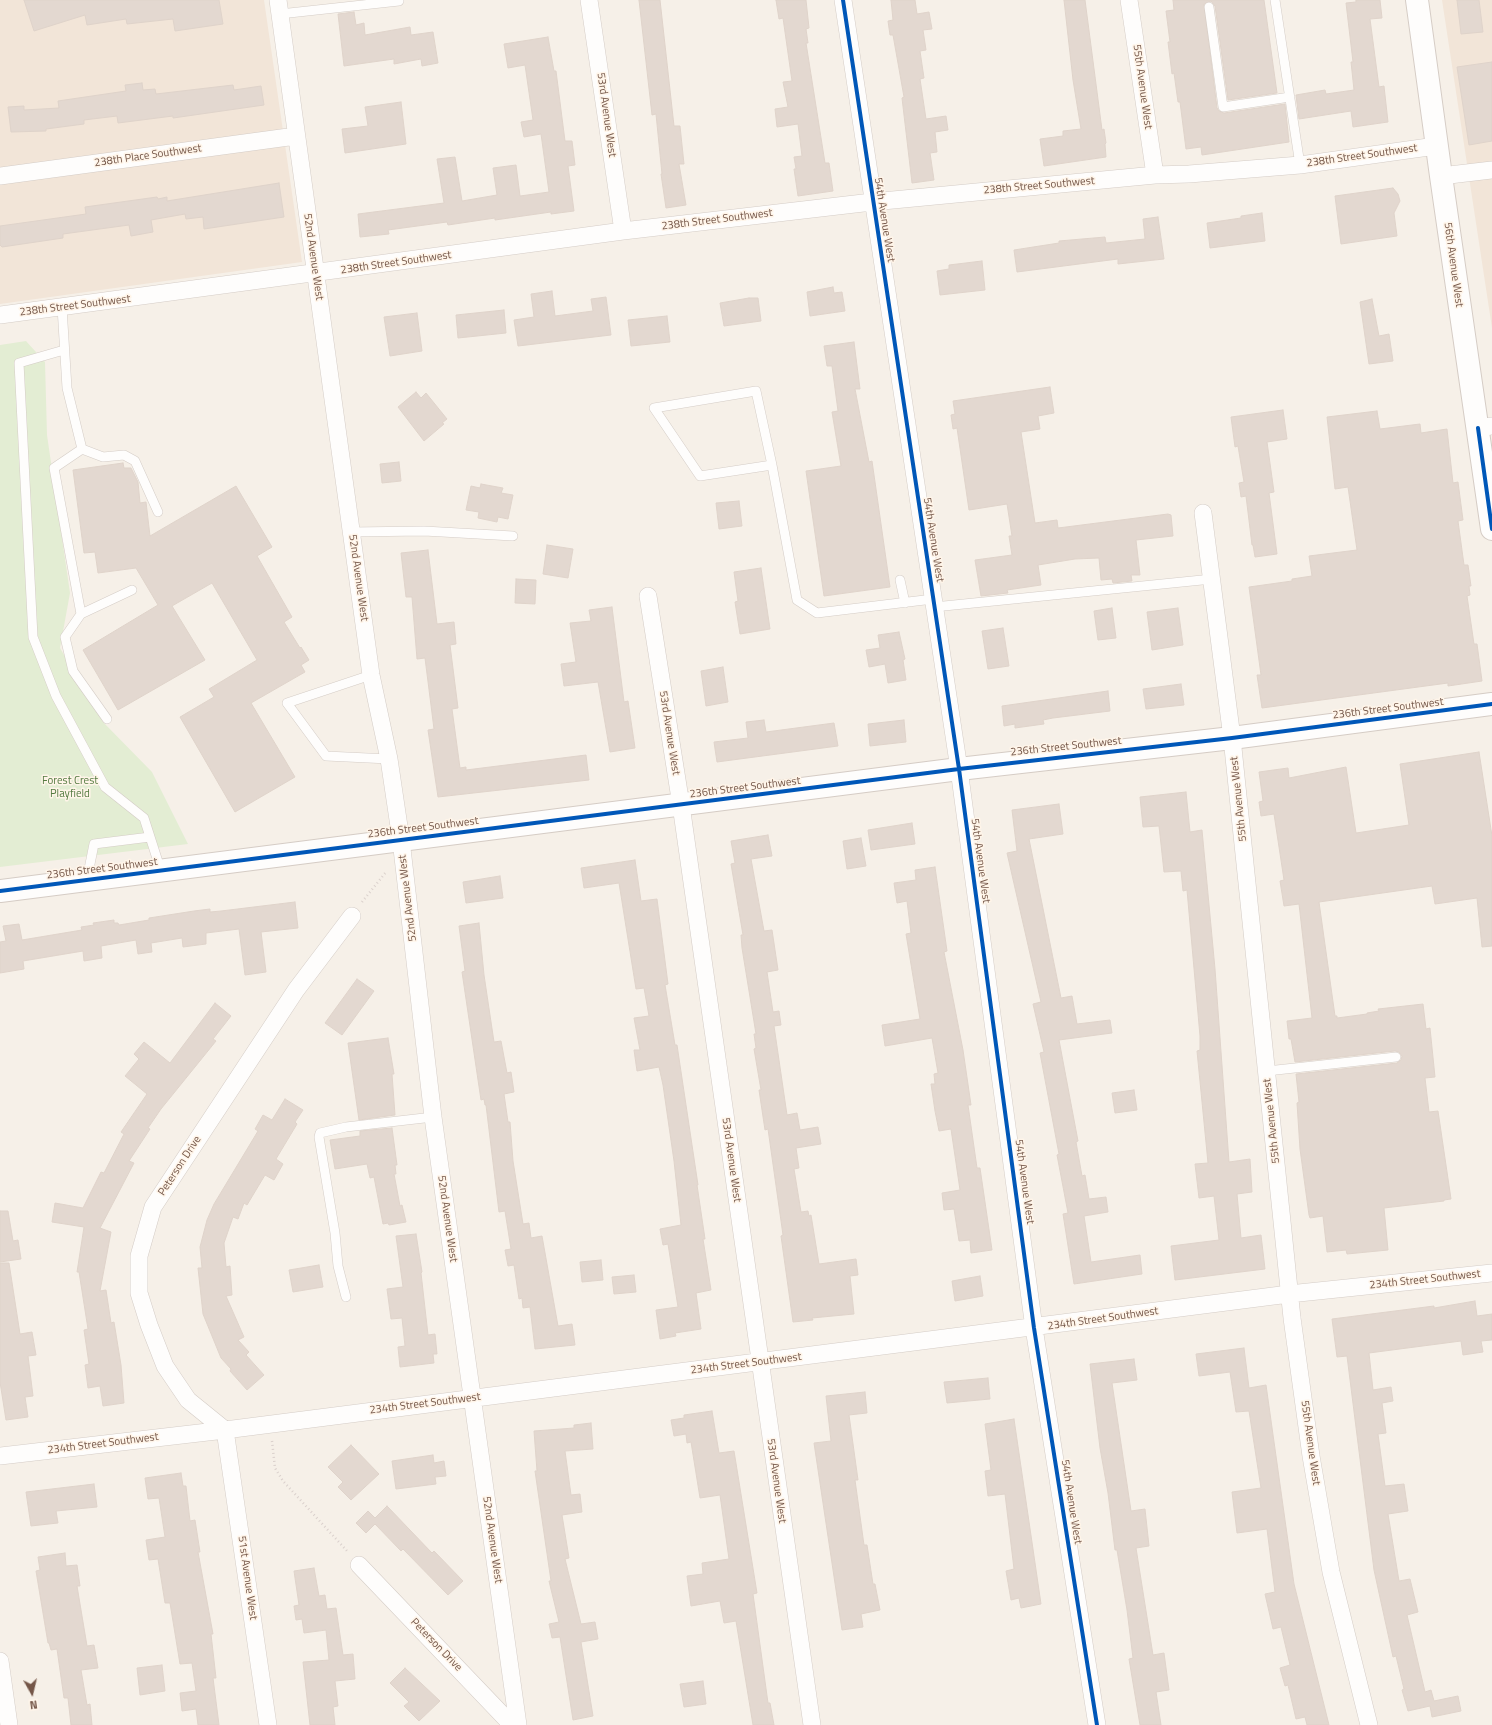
<!DOCTYPE html>
<html>
<head>
<meta charset="utf-8">
<style>
	body { margin:0 }
	#map { position:relative; width:1492px; height:1725px; overflow:hidden; background:#f6f0e8; font-family:"Titillium Web",sans-serif }
	canvas { display:block }
	.north { position:absolute; left:12px; top:1673px; width:40px; height:40px; -webkit-text-stroke:3px #fff5e9; paint-order:stroke; rotate:172deg; font-size:11px; font-weight:700; line-height:16px; text-align:center; color:#745648 }
	.north::after { content:''; display:block; margin:auto; width:14px; height:18px; background:#745648; clip-path:polygon(50% 0,100% 100%,50% 72%,0 100%) }
</style>
</head>
<body>
<div id="map">
<canvas width="1492" height="1725"></canvas>
<div class="north">N</div>
</div>
<script>
const g = document.querySelector('canvas').getContext('2d');
g.lineJoin = 'round';
function fillPath(path, color) {
  g.fillStyle = color;
  g.fill(path, 'evenodd');
}
function toPath(rows) {
  const path = new Path2D();
  for (const r of rows) {
    path.moveTo(r[0], r[1]);
    for (let i = 2; i < r.length; i += 2) path.lineTo(r[i], r[i + 1]);
  }
  return path;
}
function strokePath(path, color, width, dash) {
  g.strokeStyle = color;
  g.lineWidth = width;
  g.lineCap = dash ? 'butt' : 'round';
  g.setLineDash(dash || []);
  g.stroke(path);
}
function drawText(font, color, halo, rows, align = 'center') {
  g.font = font + ' "Titillium Web",sans-serif';
  g.lineWidth = 3;
  g.setLineDash([]);
  g.textBaseline = 'middle';
  g.strokeStyle = halo;
  g.fillStyle = color;
  for (const [text, x, y, turn = 0] of rows) {
    g.save();
    g.translate(x, y);
    g.rotate((+turn || 0) * Math.PI / 180);
    g.textAlign = isNaN(turn) ? turn : align;
    if (halo) g.strokeText(text, 0, 0);
    g.fillText(text, 0, 0);
    g.restore();
  }
}
const residential = toPath([
	[0,0,264,0,302,262,0,304],
	[1442,0,1492,0,1492,328]
]);
const green = toPath([
	[26,341,45,362,47,435,70,593,60,648,103,722,152,772,188,844,0,867,0,345]
]);
const building = toPath([
	[24,0,219,0,223,24,175,31,173,19,127,24,126,19,87,25,85,15,34,31,24,0],
	[639,0,660,0,674,126,680,126,684,164,679,164,686,205,666,208,661,174,662,174,656,114,652,115,639,0],
	[776,0,806,0,809,28,806,29,808,43,806,43,825,163,829,163,833,191,798,196,794,169,796,169,794,157,802,156,798,124,777,127,775,109,788,107,783,82,792,81,783,18,779,19,776,0],
	[891,0,915,0,917,14,929,12,932,29,923,30,926,50,920,51,924,78,920,79,926,119,946,116,948,130,935,132,937,152,930,153,934,180,912,183,902,98,904,97,893,35,890,35,888,21,893,20,891,0],
	[1064,0,1085,0,1102,130,1104,129,1106,143,1105,144,1106,157,1044,166,1040,139,1063,136,1063,131,1081,129,1073,80,1064,0],
	[1173,0,1264,0,1277,93,1228,100,1215,6,1211,1,1204,4,1217,108,1219,111,1224,113,1285,104,1289,142,1202,155,1201,147,1186,149,1180,102,1178,102,1174,73,1172,74,1168,42,1170,42,1166,11,1174,10,1173,0],
	[1356,0,1380,0,1382,18,1370,19,1379,87,1384,86,1388,122,1353,127,1351,111,1299,119,1296,95,1325,90,1326,94,1354,90,1351,62,1353,62,1346,3,1356,2,1356,0],
	[1457,0,1479,0,1483,32,1461,34,1457,0],
	[354,12,356,25,364,23,365,35,410,27,411,35,433,32,438,63,422,66,421,59,394,64,394,59,344,66,338,14,354,12],
	[548,37,554,71,556,71,565,141,572,141,575,165,568,166,574,211,551,214,551,212,495,220,495,218,448,225,447,222,388,230,389,234,360,237,358,214,444,203,437,159,455,157,462,201,497,195,493,168,516,165,520,196,549,192,541,134,524,137,521,122,533,120,525,65,508,68,504,44,548,37],
	[1492,62,1492,141,1469,145,1457,67,1492,62],
	[142,83,143,90,155,89,156,94,233,85,234,90,261,86,264,105,173,118,173,116,118,123,117,116,84,120,84,124,46,129,46,131,11,132,8,107,24,106,24,110,59,108,58,101,126,91,125,85,142,83],
	[401,102,406,144,345,153,342,129,368,126,365,107,401,102],
	[279,183,284,217,204,229,203,217,186,219,185,214,151,220,153,232,131,236,129,225,63,234,63,238,2,247,0,245,0,226,86,214,85,207,157,197,158,199,167,197,167,201,279,183],
	[1393,188,1398,194,1400,201,1394,213,1397,236,1341,244,1335,196,1393,188],
	[1262,213,1265,241,1210,248,1207,223,1241,218,1241,216,1262,213],
	[1158,217,1164,259,1118,264,1118,259,1017,272,1014,250,1059,243,1059,241,1105,237,1106,243,1145,239,1143,219,1158,217],
	[982,261,985,290,940,295,937,271,949,269,949,265,982,261],
	[833,287,834,293,842,292,845,311,810,316,807,292,833,287],
	[552,291,555,316,593,311,591,299,606,297,611,335,518,346,514,320,534,317,531,294,552,291],
	[749,298,758,298,761,321,724,326,720,303,749,298],
	[1372,299,1379,336,1389,334,1393,361,1369,364,1360,302,1372,299],
	[504,310,506,333,458,338,456,315,504,310],
	[417,313,422,351,390,356,384,317,417,313],
	[667,316,670,342,631,346,628,320,667,316],
	[854,342,860,389,855,389,869,462,872,461,890,587,824,596,806,471,841,466,832,412,838,411,832,366,827,366,824,346,854,342],
	[1050,387,1054,413,1038,416,1040,429,1021,432,1035,523,1057,520,1058,528,1168,514,1171,515,1173,536,1136,540,1140,575,1131,575,1132,581,1113,583,1112,579,1101,580,1099,558,1075,559,1038,565,1041,585,1007,590,1008,593,981,596,975,560,1012,555,1009,536,1012,536,1007,504,969,510,957,428,953,429,951,415,955,414,953,401,1050,387],
	[416,392,421,398,426,393,447,419,442,423,444,424,424,441,398,407,416,392],
	[1283,410,1287,439,1267,442,1274,492,1269,493,1277,554,1255,557,1253,545,1252,545,1246,496,1241,497,1239,483,1244,482,1238,446,1235,447,1231,417,1283,410],
	[1377,411,1380,429,1420,424,1421,433,1447,429,1453,483,1458,482,1463,520,1458,521,1464,565,1468,565,1471,586,1469,586,1470,595,1467,596,1474,644,1477,644,1482,681,1448,686,1448,683,1262,708,1257,675,1261,675,1249,587,1292,581,1292,579,1312,576,1309,556,1357,550,1348,487,1335,489,1327,417,1377,411],
	[399,462,401,481,382,483,380,464,399,462],
	[123,463,124,468,131,468,138,482,140,503,146,502,150,536,236,486,272,547,257,556,292,617,284,622,300,648,301,647,309,660,301,665,305,672,251,703,295,777,235,812,180,717,214,697,209,689,257,660,212,583,172,606,205,660,118,710,83,650,158,605,136,568,98,573,95,552,84,553,73,470,123,463],
	[481,484,503,488,501,493,513,495,508,519,498,517,497,522,478,518,479,512,466,510,471,486,480,488,481,484],
	[739,501,742,526,719,529,716,503,739,501],
	[547,545,573,549,568,578,543,574,547,545],
	[428,550,437,624,454,622,456,644,450,645,458,708,452,709,460,768,466,767,466,770,586,755,589,780,438,797,428,730,434,729,425,658,417,659,412,597,406,597,401,553,428,550],
	[761,568,770,629,740,634,735,602,738,601,734,572,761,568],
	[516,579,536,580,535,604,515,603,516,579],
	[612,607,624,702,628,701,635,748,610,752,598,682,564,686,561,664,576,662,570,623,591,621,589,610,612,607],
	[1112,608,1116,638,1098,640,1094,611,1112,608],
	[1178,608,1183,645,1152,650,1147,612,1178,608],
	[1003,628,1009,666,988,669,982,631,1003,628],
	[899,632,905,659,903,660,906,680,888,683,885,664,869,667,866,650,880,648,878,635,899,632],
	[723,667,728,702,706,706,701,671,723,667],
	[1181,684,1184,705,1146,709,1143,689,1181,684],
	[1108,691,1110,711,1053,718,1043,720,1044,724,1015,728,1015,724,1004,726,1002,706,1108,691],
	[764,720,766,732,834,723,838,746,717,762,714,742,748,738,746,722,764,720],
	[904,720,906,742,870,746,868,724,904,720],
	[1479,752,1492,836,1492,946,1482,947,1477,898,1435,904,1432,886,1319,902,1335,1016,1337,1016,1337,1018,1367,1014,1367,1013,1379,1011,1378,1009,1423,1004,1426,1029,1430,1028,1435,1077,1425,1078,1429,1112,1438,1111,1451,1199,1444,1200,1444,1201,1384,1208,1388,1250,1347,1254,1346,1250,1327,1252,1323,1216,1310,1218,1309,1215,1300,1149,1297,1103,1299,1102,1296,1074,1397,1063,1401,1060,1402,1056,1399,1052,1395,1051,1295,1062,1291,1039,1289,1039,1287,1021,1312,1018,1299,904,1284,906,1280,881,1284,880,1274,814,1261,816,1259,802,1263,801,1259,772,1288,768,1289,778,1346,767,1356,833,1409,825,1400,764,1479,752],
	[1186,792,1190,832,1202,830,1215,969,1229,1162,1250,1159,1252,1192,1237,1194,1241,1238,1261,1235,1265,1269,1175,1280,1171,1246,1219,1240,1214,1196,1199,1198,1195,1164,1208,1163,1197,1051,1200,1050,1200,1036,1187,890,1183,891,1181,871,1164,872,1159,826,1143,827,1140,797,1186,792],
	[1059,804,1063,834,1029,839,1061,998,1072,996,1077,1024,1110,1020,1112,1033,1059,1040,1078,1141,1076,1142,1082,1176,1085,1175,1089,1199,1106,1197,1108,1212,1084,1216,1091,1262,1140,1255,1142,1274,1074,1284,1063,1214,1068,1213,1057,1155,1059,1154,1040,1053,1044,1052,1033,1004,1041,1002,1007,853,1017,851,1012,810,1059,804],
	[912,823,915,844,871,850,868,830,912,823],
	[768,835,772,856,751,859,764,931,772,930,778,970,767,972,773,1012,779,1011,781,1025,774,1026,787,1115,797,1113,800,1130,818,1127,821,1144,796,1148,799,1168,794,1169,801,1212,808,1211,809,1216,811,1215,819,1264,856,1259,858,1275,850,1276,854,1314,812,1318,813,1320,793,1322,781,1236,783,1235,768,1129,765,1130,759,1090,761,1090,754,1049,756,1048,754,1034,756,1034,742,948,741,935,743,935,731,864,735,863,731,841,768,835],
	[861,838,866,866,847,869,843,841,861,838],
	[635,860,641,901,657,899,668,984,665,985,675,1045,677,1045,698,1185,697,1185,705,1239,703,1239,711,1290,696,1293,701,1329,675,1333,676,1336,660,1339,656,1310,678,1307,668,1244,663,1245,660,1229,681,1225,674,1161,663,1085,659,1067,637,1071,634,1050,640,1050,634,1018,649,1016,644,988,636,989,619,883,584,888,581,868,635,860],
	[935,867,947,951,944,952,963,1050,971,1105,968,1105,977,1168,980,1168,992,1250,971,1253,970,1240,959,1241,954,1209,944,1210,942,1193,960,1190,951,1129,939,1131,935,1111,931,1084,935,1084,934,1074,938,1073,932,1038,885,1046,882,1025,920,1019,906,934,911,933,907,901,897,903,894,883,916,880,915,870,935,867],
	[500,876,503,898,466,903,463,882,500,876],
	[295,902,298,928,261,932,266,972,245,975,239,929,206,933,206,944,183,947,182,938,151,943,152,952,138,954,136,940,101,946,102,958,84,961,83,951,23,961,24,969,0,973,0,942,6,941,3,926,19,924,22,940,82,930,81,927,94,925,93,923,114,920,114,923,118,923,119,925,149,920,149,918,194,911,210,909,210,912,221,911,295,902],
	[479,923,484,975,494,1042,501,1041,507,1073,511,1072,514,1092,504,1094,508,1122,510,1122,513,1161,523,1224,529,1223,531,1238,542,1236,558,1326,572,1324,575,1345,535,1349,530,1307,523,1308,522,1298,519,1299,514,1265,508,1266,505,1250,511,1249,505,1211,499,1212,486,1105,485,1105,484,1099,481,1100,462,972,465,971,459,926,479,923],
	[357,979,374,991,342,1035,325,1023,357,979],
	[215,1003,231,1016,213,1039,216,1041,161,1109,148,1128,150,1129,129,1161,134,1163,100,1228,111,1232,100,1291,106,1290,111,1323,114,1322,121,1365,124,1403,103,1406,100,1386,88,1388,85,1365,89,1364,84,1330,88,1329,79,1272,77,1272,84,1227,52,1222,55,1203,83,1208,101,1172,104,1173,124,1134,121,1132,147,1094,125,1076,139,1059,134,1054,144,1042,170,1063,215,1003],
	[388,1038,394,1074,392,1074,395,1115,359,1120,348,1043,388,1038],
	[1134,1090,1137,1110,1115,1113,1112,1093,1134,1090],
	[285,1099,303,1110,295,1122,297,1124,276,1159,283,1164,274,1180,265,1175,247,1205,244,1203,238,1219,233,1217,224,1243,226,1267,230,1266,232,1295,226,1296,244,1337,238,1340,249,1352,246,1355,264,1375,247,1390,230,1371,231,1369,221,1358,203,1314,198,1268,202,1268,200,1247,207,1220,214,1204,258,1131,255,1129,263,1115,272,1120,285,1099],
	[392,1128,397,1165,395,1165,396,1174,394,1174,400,1206,402,1205,406,1222,389,1225,388,1223,383,1224,374,1177,370,1178,367,1164,335,1169,330,1140,360,1136,360,1131,392,1128],
	[0,1211,8,1211,13,1241,18,1240,21,1259,0,1262,0,1211],
	[416,1234,422,1272,421,1273,428,1335,435,1334,437,1354,433,1354,434,1363,400,1367,398,1347,405,1346,402,1318,391,1319,387,1289,403,1287,396,1236,416,1234],
	[601,1260,603,1280,582,1282,580,1262,601,1260],
	[0,1263,9,1263,20,1334,32,1332,36,1355,28,1356,33,1396,25,1397,28,1417,6,1420,0,1382,0,1263],
	[319,1265,323,1287,293,1292,289,1270,319,1265],
	[634,1275,636,1292,614,1294,612,1277,634,1275],
	[980,1276,983,1296,955,1301,952,1281,980,1276],
	[1475,1301,1477,1316,1492,1314,1492,1340,1481,1341,1483,1352,1463,1355,1461,1341,1369,1353,1373,1390,1391,1387,1393,1401,1382,1403,1386,1433,1378,1434,1385,1486,1404,1484,1408,1511,1388,1514,1399,1581,1410,1579,1418,1612,1407,1615,1425,1692,1431,1690,1434,1701,1458,1696,1461,1711,1432,1717,1430,1706,1408,1711,1402,1690,1404,1689,1396,1656,1393,1657,1374,1570,1347,1356,1337,1357,1332,1319,1434,1306,1434,1308,1475,1301],
	[1244,1348,1249,1388,1266,1385,1294,1584,1329,1725,1307,1725,1305,1717,1296,1719,1288,1685,1285,1686,1280,1668,1290,1665,1281,1627,1273,1629,1265,1594,1275,1592,1267,1529,1237,1533,1232,1492,1261,1488,1249,1411,1236,1412,1230,1372,1199,1376,1196,1354,1244,1348],
	[1134,1359,1137,1380,1112,1383,1131,1511,1145,1509,1149,1546,1136,1548,1153,1655,1164,1653,1169,1690,1156,1692,1161,1725,1140,1725,1129,1659,1133,1658,1127,1610,1117,1550,1115,1550,1108,1493,1100,1448,1090,1364,1134,1359],
	[988,1378,990,1399,947,1403,944,1382,988,1378],
	[865,1392,867,1413,849,1415,858,1480,855,1480,864,1545,867,1545,873,1584,875,1584,880,1610,861,1614,863,1627,842,1630,814,1443,831,1441,826,1396,865,1392],
	[712,1411,719,1453,734,1451,757,1593,753,1594,768,1703,770,1703,774,1725,753,1725,736,1621,724,1623,720,1601,691,1606,687,1576,703,1574,702,1563,729,1559,720,1495,700,1498,691,1442,687,1443,686,1434,674,1436,671,1420,684,1418,684,1415,712,1411],
	[1014,1419,1041,1604,1021,1608,1019,1598,1011,1600,1006,1571,1014,1569,1005,1494,988,1496,985,1471,991,1470,985,1424,1014,1419],
	[591,1423,593,1449,565,1451,571,1495,580,1494,582,1512,562,1515,569,1558,565,1559,581,1624,595,1622,598,1639,581,1642,593,1716,573,1720,560,1637,552,1638,549,1624,559,1622,549,1581,551,1581,535,1471,537,1471,534,1431,574,1428,574,1425,591,1423],
	[351,1445,379,1474,351,1500,338,1487,343,1482,328,1467,351,1445],
	[433,1455,434,1463,444,1461,446,1476,435,1477,436,1484,396,1489,392,1461,433,1455],
	[181,1473,183,1486,186,1486,190,1521,195,1520,200,1552,198,1552,213,1634,211,1634,216,1678,213,1678,219,1725,198,1725,196,1709,182,1711,180,1693,196,1691,192,1663,180,1664,170,1603,165,1603,158,1559,149,1560,146,1540,165,1537,159,1498,148,1499,145,1478,181,1473],
	[94,1484,97,1507,56,1511,58,1523,31,1526,26,1492,94,1484],
	[387,1506,432,1553,434,1551,463,1581,448,1595,403,1549,401,1551,375,1524,366,1533,356,1523,368,1511,375,1518,387,1506],
	[65,1553,66,1566,77,1565,80,1586,77,1586,87,1646,94,1645,98,1668,81,1670,87,1705,90,1704,92,1725,71,1725,68,1698,64,1698,57,1649,51,1650,49,1643,48,1643,36,1571,40,1570,38,1557,65,1553],
	[314,1568,319,1596,325,1595,327,1609,336,1608,343,1655,353,1654,355,1679,335,1681,338,1706,333,1707,335,1725,310,1725,303,1662,329,1660,326,1630,304,1633,302,1619,296,1620,294,1606,299,1605,294,1571,314,1568],
	[162,1665,165,1691,140,1695,137,1668,162,1665],
	[405,1668,440,1701,419,1721,404,1706,409,1702,390,1683,405,1668],
	[703,1681,706,1704,684,1707,680,1684,703,1681]
]);
const path = toPath([
	[362,902,386,872],
	[272,1441,275,1468,283,1481,348,1552]
]);
const lane = toPath([
	[1275,0,1300,165],
	[1209,7,1223,107,1290,97],
	[280,14,399,1],
	[62,307,67,388,82,449],
	[64,350,19,363,33,637,56,696,105,787,144,818,161,871],
	[82,449,54,468,81,614,132,590],
	[82,449,103,457,124,455,135,461,158,512],
	[772,465,700,476,654,408,756,391,772,465,797,600,817,613,933,599],
	[351,532,424,531,513,536],
	[900,580,905,603],
	[934,607,1212,579],
	[81,614,65,637,73,671,107,719],
	[371,675,287,703,326,756,389,759],
	[87,879,94,844,150,837],
	[1267,1071,1396,1057],
	[346,1297,338,1266,335,1233,319,1137,320,1133,346,1127,433,1117]
]);
const street = toPath([
	[278,0,371,675,389,759,401,840,433,1117,518,1725],
	[589,0,623,231],
	[843,0,959,769,1034,1328,1097,1725],
	[1129,0,1155,175],
	[0,176,296,136],
	[1441,176,1492,170],
	[0,315,623,231,872,202,1155,175,1189,174,1300,165,1436,146],
	[1478,428,1492,426],
	[1203,513,1232,738,1292,1318,1311,1456,1331,1572,1369,1725],
	[648,596,681,805,812,1725],
	[0,1456,225,1430,1289,1294,1492,1273],
	[359,1565,512,1725],
	[0,1661,9,1725],
	[268,1725,225,1430,188,1400,165,1366,149,1325,139,1293,139,1256,153,1207,296,990,352,916]
]);
const secondary = toPath([
	[1417,0,1441,176,1492,529],
	[0,891,959,769,1232,738,1492,704]
]);
const cycleway = toPath([
	[843,0,959,769,1034,1328,1097,1725],
	[1478,428,1492,529],
	[0,891,959,769,1232,738,1492,704]
]);
const streetNames = [
	["55th Avenue West",1142,87,82],
	["53rd Avenue West",606,115,82],
	["238th Place Southwest",148,156,-8],
	["238th Street Southwest",1362,156,-8],
	["238th Street Southwest",1039,186,-5],
	["238th Street Southwest",717,220,-7],
	["54th Avenue West",884,220,81],
	["52nd Avenue West",313,257,82],
	["238th Street Southwest",396,263,-8],
	["56th Avenue West",1453,265,82],
	["238th Street Southwest",75,306,-7],
	["54th Avenue West",933,540,81],
	["52nd Avenue West",358,578,82],
	["236th Street Southwest",1388,709,-7],
	["53rd Avenue West",669,733,81],
	["236th Street Southwest",1066,747,-6],
	["236th Street Southwest",745,788,-7],
	["55th Avenue West",1239,799,-96],
	["236th Street Southwest",423,828,-7],
	["54th Avenue West",980,861,82],
	["236th Street Southwest",102,869,-7],
	["52nd Avenue West",408,898,-97],
	["55th Avenue West",1272,1121,-96],
	["53rd Avenue West",731,1160,82],
	["Peterson Drive",180,1166,-57],
	["54th Avenue West",1024,1182,82],
	["52nd Avenue West",447,1219,82],
	["234th Street Southwest",1425,1280,-6],
	["234th Street Southwest",1103,1319,-8],
	["234th Street Southwest",746,1364,-7],
	["234th Street Southwest",425,1404,-7],
	["55th Avenue West",1310,1443,82],
	["234th Street Southwest",103,1444,-7],
	["53rd Avenue West",776,1481,82],
	["54th Avenue West",1071,1502,81],
	["52nd Avenue West",492,1540,82],
	["51st Avenue West",247,1578,82],
	["Peterson Drive",436,1645,46]
];
const parkNames = [
	["Forest Crest",70,781],
	["Playfield",70,794]
];
fillPath(residential, '#f2e5d8');
fillPath(green, '#e3edd3');
fillPath(building, '#e3d8d0');
strokePath(building, '#dfd3ca', 1);
strokePath(lane, '#d4ccc6', 10);
strokePath(street, '#d4ccc6', 18);
strokePath(secondary, '#d5ccc5', 24);
strokePath(path, '#dad0cc', 2.5, [1, 3]);
strokePath(lane, '#fefdfc', 9);
strokePath(street, '#fefdfc', 17);
strokePath(secondary, '#fefdfc', 22);
strokePath(cycleway, '#0057b8', 4);
drawText('11px', '#745648', '#fff5e9', streetNames);
drawText('11px', '#547a40', '#fff5e9', parkNames);
</script>
</body>
</html>
